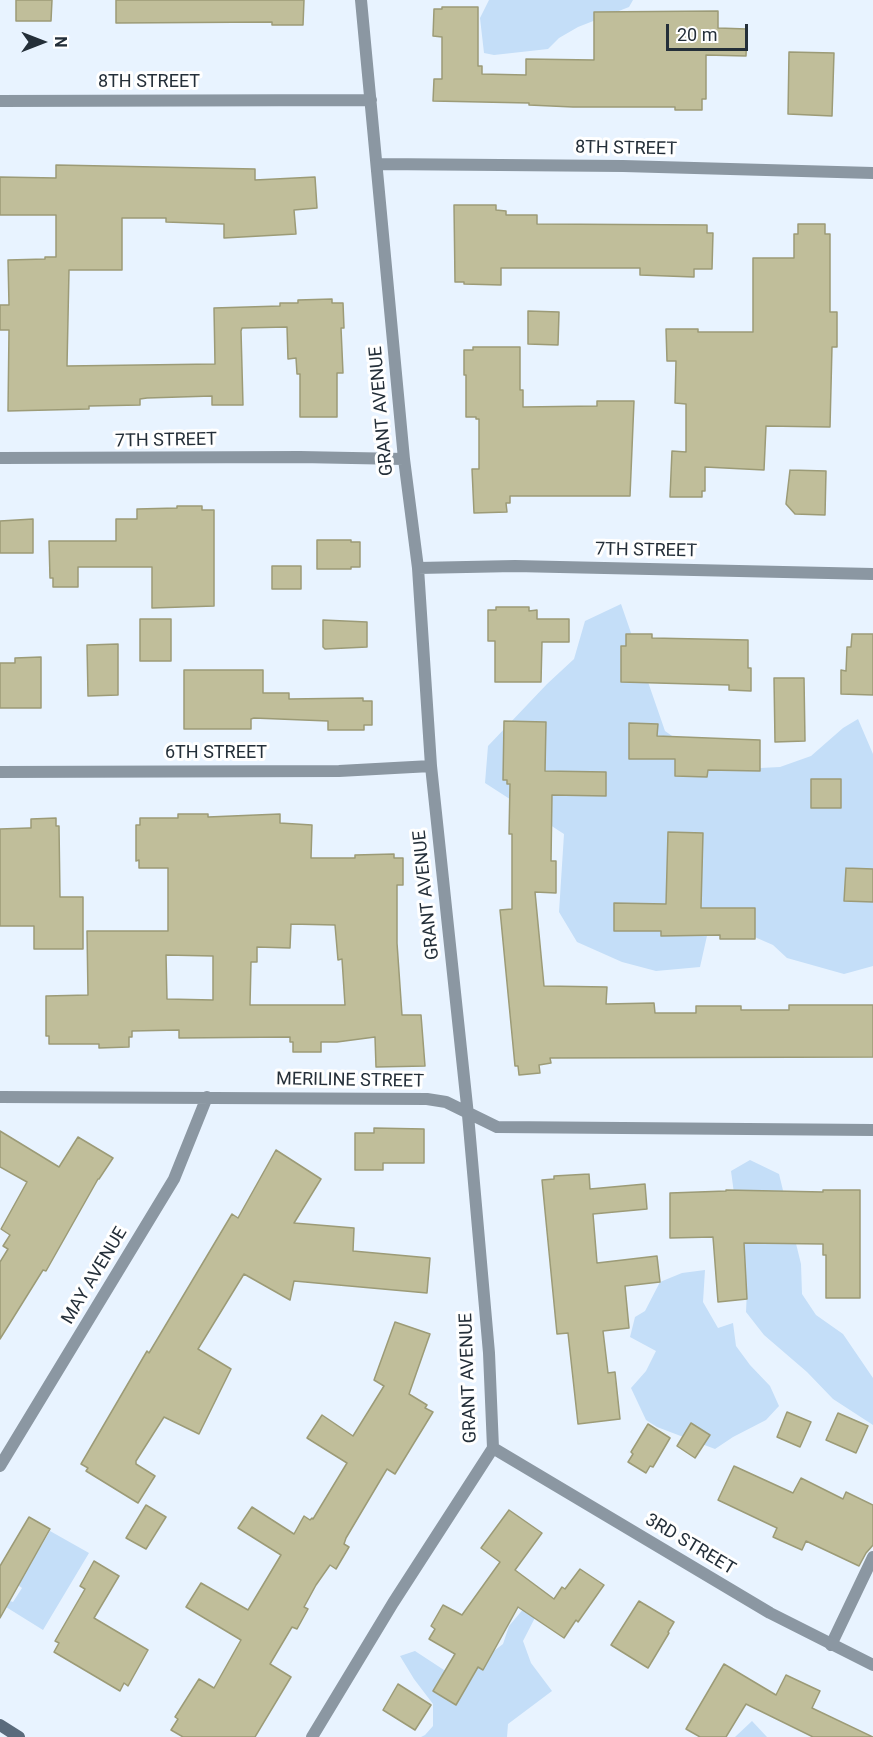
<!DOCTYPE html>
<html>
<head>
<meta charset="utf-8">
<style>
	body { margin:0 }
	#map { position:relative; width:873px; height:1737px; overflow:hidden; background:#e8f3ff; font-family:Roboto,sans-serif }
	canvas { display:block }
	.north { position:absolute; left:12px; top:12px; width:60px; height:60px; -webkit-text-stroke:4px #fff; paint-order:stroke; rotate:90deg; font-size:16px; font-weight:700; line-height:24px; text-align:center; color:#242f39 }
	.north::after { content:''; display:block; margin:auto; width:21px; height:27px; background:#242f39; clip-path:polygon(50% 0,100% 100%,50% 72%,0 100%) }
	.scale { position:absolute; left:666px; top:24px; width:82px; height:27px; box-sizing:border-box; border:3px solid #242f39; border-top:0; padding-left:8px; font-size:18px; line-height:21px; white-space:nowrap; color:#242f39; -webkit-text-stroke:4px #fff; paint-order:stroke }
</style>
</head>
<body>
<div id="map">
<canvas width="873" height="1737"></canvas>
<div class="north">N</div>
<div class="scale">20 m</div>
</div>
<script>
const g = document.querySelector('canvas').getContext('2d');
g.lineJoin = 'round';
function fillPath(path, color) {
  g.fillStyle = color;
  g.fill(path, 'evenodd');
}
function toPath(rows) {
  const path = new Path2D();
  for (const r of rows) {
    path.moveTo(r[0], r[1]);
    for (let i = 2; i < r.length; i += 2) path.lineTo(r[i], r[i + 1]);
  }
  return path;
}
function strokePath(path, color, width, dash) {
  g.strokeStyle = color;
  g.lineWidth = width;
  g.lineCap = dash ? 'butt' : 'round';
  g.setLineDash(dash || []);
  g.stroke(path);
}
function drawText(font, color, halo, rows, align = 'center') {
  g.font = font + ' Roboto,sans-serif';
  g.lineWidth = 6;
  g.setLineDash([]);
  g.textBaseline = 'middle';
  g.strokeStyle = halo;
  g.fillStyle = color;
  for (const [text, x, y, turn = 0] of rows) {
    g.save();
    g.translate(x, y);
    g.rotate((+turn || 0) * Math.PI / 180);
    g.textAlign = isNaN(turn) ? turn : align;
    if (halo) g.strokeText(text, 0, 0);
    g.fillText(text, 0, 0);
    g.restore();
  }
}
const green = toPath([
	[489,0,633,0,629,7,578,27,559,38,548,49,494,55,484,53,480,18],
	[621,604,665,731,721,770,780,767,811,756,843,728,858,719,873,754,873,966,844,974,787,958,773,945,711,918,700,967,656,971,622,962,577,942,559,912,564,834,485,783,488,746,547,684,574,659,585,621],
	[750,1160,779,1174,801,1264,802,1294,816,1315,843,1334,873,1378,873,1425,833,1399,807,1372,764,1335,746,1312,747,1290,731,1171],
	[705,1270,703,1302,718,1328,733,1323,736,1346,750,1365,770,1386,779,1406,766,1420,733,1437,715,1449,657,1427,646,1420,631,1388,646,1371,656,1351,630,1337,635,1317,645,1311,660,1282,682,1273],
	[50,1531,89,1553,43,1630,6,1607,10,1601,13,1602,22,1588,18,1585],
	[525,1607,540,1608,523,1641,531,1663,552,1691,508,1724,507,1737,421,1737,425,1735,433,1726,433,1704,414,1679,400,1656,415,1651,444,1670,464,1674,503,1644,509,1626],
	[752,1721,767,1737,735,1737]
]);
const building = toPath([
	[16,0,52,0,51,21,16,21,16,0],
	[116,0,304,0,303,25,272,25,272,22,116,23,116,0],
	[442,7,478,7,478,66,482,66,482,74,526,75,526,59,594,60,594,12,718,11,718,28,747,29,746,56,706,55,706,99,702,99,702,110,675,110,675,107,573,107,529,105,529,103,433,101,434,79,442,79,442,37,433,36,434,9,442,9,442,7],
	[789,52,834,53,832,116,788,114,789,52],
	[56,165,255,169,255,180,315,177,317,208,294,210,296,234,224,238,224,224,166,222,166,218,122,218,122,270,69,270,67,366,215,364,214,308,280,306,280,303,298,303,298,300,332,299,332,303,343,303,344,328,341,328,343,373,337,373,337,417,300,417,300,374,297,374,296,358,288,359,287,327,242,328,241,331,243,405,212,405,212,396,147,398,140,399,140,405,89,406,89,409,8,411,9,330,0,330,0,305,9,305,8,260,45,259,45,257,56,257,56,215,0,215,0,177,56,178,56,165],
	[454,205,496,205,496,210,506,211,506,215,537,215,537,224,707,225,707,233,713,233,712,269,694,269,694,277,640,275,640,268,501,268,501,285,464,284,464,282,455,282,454,205],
	[798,224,825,224,825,234,830,234,830,312,837,312,837,347,832,347,830,427,766,426,764,470,705,467,705,491,702,491,702,497,670,497,672,451,686,452,686,404,675,403,676,361,667,361,666,329,698,329,698,332,753,332,753,258,794,258,794,234,798,234,798,224],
	[528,311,559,312,558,345,528,344,528,311],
	[473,347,520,347,520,390,523,390,523,407,597,406,597,401,634,401,630,496,510,496,510,503,506,503,507,512,474,513,472,469,479,469,479,419,476,419,476,417,466,417,466,375,464,375,464,350,473,350,473,347],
	[790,470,826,471,825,515,795,514,786,504,790,470],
	[177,506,202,506,202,510,214,510,214,606,152,608,152,567,78,567,78,587,53,587,53,578,50,578,49,541,116,541,116,519,137,519,137,509,177,508,177,506],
	[33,519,33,553,0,553,0,521,33,519],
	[317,540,351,540,351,542,360,542,360,567,351,567,351,569,317,569,317,540],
	[272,566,301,566,301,589,272,589,272,566],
	[496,607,529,607,529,611,537,610,537,619,569,619,569,642,542,642,541,682,495,682,495,641,488,641,488,610,496,610,496,607],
	[140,619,171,619,171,661,140,661,140,619],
	[323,620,367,622,367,647,325,649,323,647,323,620],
	[626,634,652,634,652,638,748,640,748,668,751,668,751,691,729,690,729,685,621,682,621,646,626,646,626,634],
	[852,634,873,634,873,695,841,694,841,670,846,671,847,647,851,647,852,634],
	[118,644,118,695,88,696,87,645,118,644],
	[41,657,41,708,0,708,0,663,15,663,15,658,41,657],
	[184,670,263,670,263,693,289,693,289,699,363,698,363,701,372,701,372,725,364,725,364,730,328,730,328,721,254,718,251,719,251,729,184,729,184,670],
	[774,678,804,678,805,741,775,742,774,678],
	[504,721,546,722,545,771,606,772,606,796,552,795,551,861,556,861,556,893,535,892,544,986,607,987,606,1004,654,1003,655,1013,696,1013,696,1006,741,1006,741,1010,789,1010,789,1005,873,1005,873,1057,550,1058,551,1063,539,1065,540,1073,519,1075,518,1066,515,1066,500,910,512,909,512,834,509,834,510,784,507,784,507,780,503,780,504,721],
	[629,723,658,724,657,736,760,740,760,771,708,770,707,777,675,776,675,759,629,759,629,723],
	[811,779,841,779,841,808,811,808,811,779],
	[178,814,208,814,208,817,280,814,280,823,312,825,311,858,355,858,355,855,394,854,394,858,403,858,403,885,397,885,397,943,402,1015,421,1015,425,1066,376,1067,375,1037,337,1042,321,1042,321,1052,293,1052,293,1042,290,1042,290,1037,179,1038,179,1030,132,1031,132,1037,129,1037,129,1047,99,1048,99,1044,49,1044,49,1036,46,1036,46,996,88,995,87,931,168,931,168,868,139,868,139,860,136,861,136,825,140,825,140,818,178,818,178,814],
	[291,924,335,925,338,960,342,959,345,1005,250,1005,251,962,257,962,257,947,290,948,291,924],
	[166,955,213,956,213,1000,167,999,166,955],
	[56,818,56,826,59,826,60,897,83,897,83,949,34,949,34,926,0,926,0,829,29,828,31,828,31,819,56,818],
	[668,832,703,833,701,908,755,908,755,939,720,939,720,935,661,936,661,931,614,931,614,903,666,904,668,832],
	[846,868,873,869,873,902,844,901,846,868],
	[374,1128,424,1129,424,1163,383,1163,383,1170,355,1170,355,1133,374,1133,374,1128],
	[0,1131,59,1167,78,1137,113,1158,99,1179,98,1179,46,1271,43,1270,0,1339,0,1262,8,1249,3,1246,10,1235,1,1229,27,1182,0,1167,0,1131],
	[276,1150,321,1179,294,1223,354,1228,353,1251,430,1258,427,1293,294,1281,290,1300,244,1274,198,1349,231,1369,199,1434,164,1417,136,1461,136,1464,155,1476,138,1503,86,1471,88,1468,81,1464,147,1351,149,1353,232,1214,238,1218,276,1150],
	[589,1174,590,1189,645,1184,647,1209,593,1214,597,1263,657,1256,660,1282,625,1286,629,1328,603,1331,608,1373,615,1372,620,1419,578,1424,568,1333,557,1334,542,1180,554,1179,554,1176,589,1174],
	[726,1190,823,1192,823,1190,860,1190,860,1298,826,1298,826,1255,823,1255,823,1244,744,1243,747,1299,718,1302,713,1237,670,1238,670,1193,726,1191,726,1190],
	[395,1322,430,1334,409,1394,427,1405,425,1408,433,1412,395,1474,387,1469,346,1538,344,1544,349,1547,336,1569,330,1565,316,1585,304,1607,308,1609,297,1629,292,1627,270,1664,291,1677,255,1737,183,1737,171,1730,178,1719,175,1717,199,1679,214,1688,241,1640,186,1607,201,1583,248,1610,281,1555,238,1528,252,1507,294,1534,304,1516,310,1520,312,1518,313,1519,347,1463,307,1438,322,1415,353,1436,384,1386,374,1380,395,1322],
	[787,1412,811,1422,800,1447,777,1437,787,1412],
	[838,1413,868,1426,856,1453,826,1440,838,1413],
	[691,1423,710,1435,695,1458,677,1446,691,1423],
	[648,1424,670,1438,653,1467,650,1466,646,1473,628,1462,633,1454,631,1452,648,1424],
	[734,1466,793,1493,801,1478,843,1499,846,1492,873,1505,873,1545,866,1553,859,1566,806,1541,802,1550,773,1537,777,1528,718,1500,734,1466],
	[146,1505,166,1517,146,1549,126,1538,146,1505],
	[509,1510,542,1533,515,1570,554,1599,562,1587,565,1589,580,1569,604,1585,578,1622,576,1620,564,1638,518,1607,483,1670,478,1667,456,1705,433,1691,455,1654,429,1639,435,1629,431,1626,443,1605,462,1615,500,1562,481,1548,509,1510],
	[29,1517,50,1529,0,1618,0,1566,29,1517],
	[94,1561,119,1576,94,1618,148,1650,128,1686,124,1683,120,1691,54,1652,59,1643,55,1641,85,1589,80,1586,94,1561],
	[639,1601,674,1622,668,1632,669,1633,648,1668,611,1645,639,1601],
	[724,1664,776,1695,786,1675,820,1691,812,1708,873,1737,813,1737,746,1704,726,1737,700,1737,686,1729,724,1664],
	[398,1684,431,1705,415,1730,383,1710,398,1684]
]);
const lane = toPath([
	[831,1645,873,1557]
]);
const street = toPath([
	[0,101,371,100],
	[377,164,623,166,873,173],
	[0,458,300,457,404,459],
	[418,568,515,566,873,574],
	[0,772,339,771,431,766],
	[0,1097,427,1099,446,1102,497,1127,873,1130],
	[493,1448,770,1613,873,1665],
	[0,1466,174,1179,207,1097],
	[312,1737,393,1603,493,1448,489,1353,468,1115,431,766,418,568,404,459,361,0]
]);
const secondary = toPath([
	[0,1725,19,1737]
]);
const streetNames = [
	["8TH STREET",149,82],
	["8TH STREET",626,149,1],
	["GRANT AVENUE",382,411,-95],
	["7TH STREET",166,441,-1],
	["7TH STREET",646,551,1],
	["6TH STREET",216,753],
	["GRANT AVENUE",427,895,-96],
	["MERILINE STREET",350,1081,1],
	["MAY AVENUE",95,1276,-59],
	["GRANT AVENUE",469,1378,-92],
	["3RD STREET",690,1545,31]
];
fillPath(green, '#c4def8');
fillPath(building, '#c0be9a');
strokePath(building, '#9c9b77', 1.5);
strokePath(lane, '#8b97a2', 12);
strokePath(street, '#8b97a2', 12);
strokePath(secondary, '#5a6b7c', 12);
drawText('18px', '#242f39', '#fff', streetNames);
</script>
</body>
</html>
